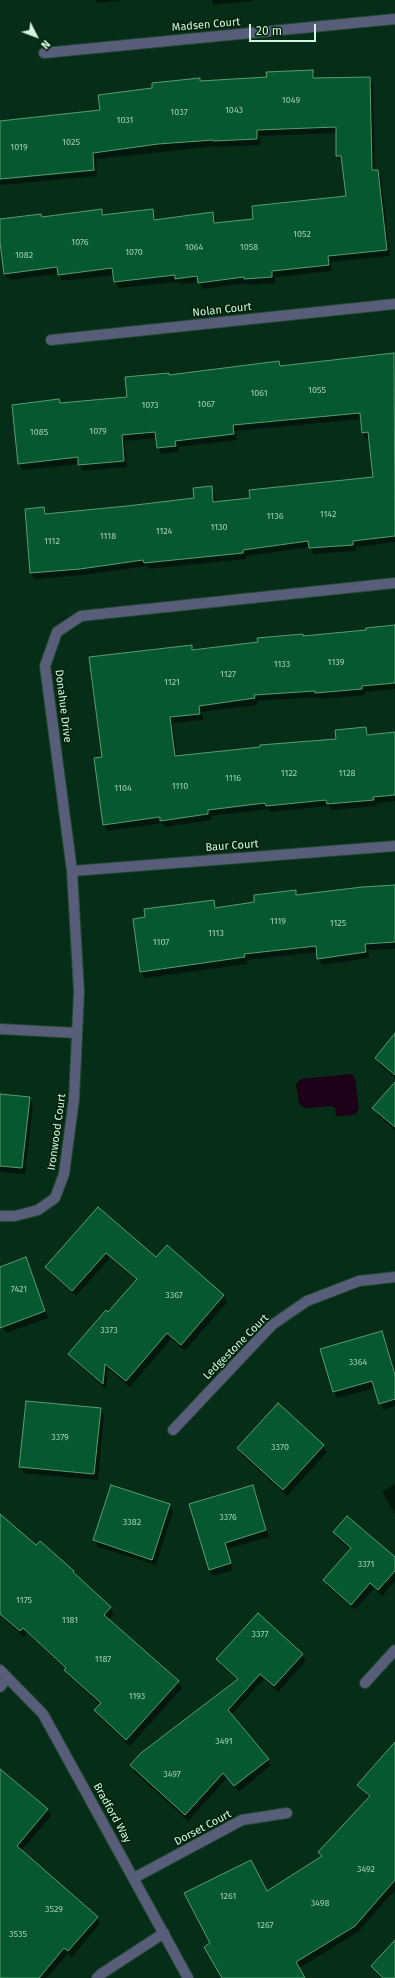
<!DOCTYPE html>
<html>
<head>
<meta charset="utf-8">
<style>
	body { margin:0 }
	#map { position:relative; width:395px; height:1978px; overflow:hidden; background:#062d17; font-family:"Fira Sans",sans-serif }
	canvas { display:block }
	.north { position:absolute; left:16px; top:16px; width:40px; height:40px; -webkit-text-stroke:3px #00230e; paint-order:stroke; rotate:132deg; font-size:11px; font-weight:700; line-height:16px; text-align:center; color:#d3f6dd }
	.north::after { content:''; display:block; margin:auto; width:14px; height:18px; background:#d3f6dd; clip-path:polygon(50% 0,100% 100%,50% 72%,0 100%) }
	.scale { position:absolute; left:249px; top:24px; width:67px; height:18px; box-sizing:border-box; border:2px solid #d3f6dd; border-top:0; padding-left:5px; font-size:12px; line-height:14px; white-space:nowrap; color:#d3f6dd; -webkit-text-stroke:3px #00230e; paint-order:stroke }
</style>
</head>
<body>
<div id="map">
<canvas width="395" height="1978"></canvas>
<div class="north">N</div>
<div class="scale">20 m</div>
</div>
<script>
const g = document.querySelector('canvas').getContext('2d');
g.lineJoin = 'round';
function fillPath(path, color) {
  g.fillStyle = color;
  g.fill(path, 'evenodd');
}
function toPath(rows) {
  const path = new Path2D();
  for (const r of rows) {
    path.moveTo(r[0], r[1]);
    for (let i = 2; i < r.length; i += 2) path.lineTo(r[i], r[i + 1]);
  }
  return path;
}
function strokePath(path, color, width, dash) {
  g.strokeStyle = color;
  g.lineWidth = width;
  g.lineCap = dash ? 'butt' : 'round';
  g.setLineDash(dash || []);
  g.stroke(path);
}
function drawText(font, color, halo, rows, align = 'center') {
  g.font = font + ' "Fira Sans",sans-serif';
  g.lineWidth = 3.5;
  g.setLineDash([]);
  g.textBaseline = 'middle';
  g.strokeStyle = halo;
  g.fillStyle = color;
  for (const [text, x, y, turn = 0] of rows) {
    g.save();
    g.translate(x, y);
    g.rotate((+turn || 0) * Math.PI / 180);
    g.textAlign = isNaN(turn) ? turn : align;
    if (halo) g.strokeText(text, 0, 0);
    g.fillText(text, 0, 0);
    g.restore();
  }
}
const water = toPath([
	[352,1074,355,1078,359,1109,355,1115,336,1116,335,1108,332,1106,305,1108,299,1104,296,1084,301,1079]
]);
const shadow = toPath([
	[95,0,125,0,96,3],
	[212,0,253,0,253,1,214,5],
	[313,71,316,79,369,78,373,84,375,171,378,171,381,177,390,256,331,262,332,271,275,277,275,283,249,285,248,283,203,289,199,282,180,284,178,282,119,288,115,282,114,275,62,281,59,274,9,280,5,274,0,220,41,215,43,217,101,210,104,216,152,211,156,220,213,213,217,223,254,220,347,197,343,162,341,162,337,156,337,133,260,136,260,145,218,147,217,146,96,159,97,169,0,178,0,122,101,111,153,89,199,79,201,82,268,78],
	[97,171,97,176,1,185,0,183,0,180],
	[393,354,395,357,395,542,356,547,356,551,314,554,310,547,246,556,246,559,148,569,147,566,84,575,34,579,31,573,44,508,47,514,195,499,211,487,215,494,216,502,251,499,374,478,369,439,366,439,363,433,362,419,236,431,237,440,178,447,179,452,161,454,158,448,157,438,125,441,127,467,83,471,79,464,22,470,19,463,59,401,61,404,128,398,169,376,279,362,282,367],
	[395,626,395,689,365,692,365,695,320,699,318,697,257,701,258,705,202,712,203,720,173,723,177,757,337,740,366,728,370,736,395,733,395,801,376,803,377,806,331,810,329,806,270,812,269,809,211,816,211,820,165,827,163,823,107,831,104,824,103,758,191,646,194,651,303,635,304,637],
	[395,886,395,949,368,950,369,958,322,965,317,952,247,960,247,964,145,978,141,972,134,920,213,901,217,908,255,903,295,891,298,896],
	[395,1042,395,1078,381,1066,376,1058],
	[395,1083,395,1130,379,1117,374,1108],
	[0,1095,29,1098,33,1104,25,1174,0,1172],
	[98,1208,156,1259,167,1246,224,1296,227,1302,185,1351,171,1339,130,1387,108,1369,106,1389,73,1360,70,1354,137,1281,110,1258,76,1296,50,1273,47,1267],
	[25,1259,48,1318,6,1333,0,1320,0,1268],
	[382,1332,385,1338,395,1371,395,1406,383,1410,375,1388,337,1398,334,1392,322,1349],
	[278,1405,323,1446,327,1452,287,1496,242,1455,238,1449],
	[100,1409,104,1415,98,1480,24,1473,20,1466],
	[395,1484,395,1514,382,1492],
	[111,1486,169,1505,173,1511,156,1565,98,1547,94,1540],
	[253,1486,256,1492,269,1537,227,1549,233,1570,213,1576,209,1570],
	[0,1516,110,1608,114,1614,108,1620,178,1682,182,1688,130,1746,99,1717,95,1711,100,1705,69,1676,66,1670,27,1633,24,1637,0,1616],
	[334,1532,395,1559,395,1581,382,1596,374,1588,355,1610,327,1586,324,1580,350,1550,338,1539],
	[302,1655,306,1661,278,1692,264,1679,231,1715,271,1765,239,1792,227,1778,188,1821,134,1772,131,1765,238,1680,221,1666,218,1659],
	[395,1743,395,1890,358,1932,299,1968,305,1978,223,1978,211,1944,267,1892,322,1857,319,1852,369,1798,358,1785],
	[0,1770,47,1810,51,1816,21,1851,97,1917,100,1923,72,1957,68,1953,47,1978,0,1978],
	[395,1941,395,1978,381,1978,372,1966]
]);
const building = toPath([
	[313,70,313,78,370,77,372,170,378,170,387,250,328,256,329,265,272,271,272,277,244,279,244,277,198,283,197,276,175,279,175,275,114,282,112,268,58,275,57,267,4,274,0,242,0,219,41,214,42,217,102,209,102,215,153,209,154,220,213,212,214,223,253,219,252,206,346,196,341,156,336,156,336,127,257,130,257,139,213,141,213,140,158,144,93,153,94,170,0,179,0,121,100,110,98,95,152,88,152,83,200,78,200,81,267,77,266,72,313,70],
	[394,353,395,536,353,541,353,545,309,548,308,541,243,550,243,553,144,563,143,560,80,569,30,573,25,509,44,507,45,514,127,506,194,498,193,488,212,486,213,502,250,498,249,490,373,477,368,432,362,433,360,413,233,425,234,434,175,441,176,446,157,448,155,432,122,435,124,461,78,465,78,457,18,464,12,405,59,399,60,403,127,397,125,377,169,373,169,375,279,361,280,366,394,353],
	[395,625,395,683,362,686,362,689,315,693,315,691,254,695,255,698,199,706,200,714,170,717,175,756,260,747,260,745,336,739,335,730,366,727,367,735,395,732,395,795,373,797,374,800,327,804,326,800,266,806,265,803,208,810,208,814,160,821,160,817,103,825,94,758,102,757,89,657,192,645,192,650,258,642,257,638,303,634,303,636,366,630,366,628,395,625],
	[395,885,395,942,365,944,366,952,317,959,316,946,244,954,245,957,140,972,133,919,145,917,144,909,214,900,215,908,254,902,254,895,296,890,296,895,362,887,395,885],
	[395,1033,395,1075,375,1058,395,1033],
	[395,1082,395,1127,372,1108,395,1082],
	[0,1094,30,1097,22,1168,0,1166,0,1094],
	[98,1207,156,1257,167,1245,224,1295,181,1345,167,1333,126,1381,105,1364,103,1384,68,1354,106,1310,108,1312,137,1279,106,1253,72,1291,45,1267,98,1207],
	[26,1257,45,1311,0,1328,0,1267,26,1257],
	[382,1331,395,1375,395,1399,379,1404,372,1381,333,1392,320,1349,382,1331],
	[26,1401,101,1408,94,1474,19,1467,26,1401],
	[278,1403,324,1445,283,1490,237,1448,278,1403],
	[111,1485,170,1504,152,1560,93,1540,111,1485],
	[253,1485,266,1530,225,1543,231,1563,209,1570,189,1504,253,1485],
	[0,1514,36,1545,40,1541,74,1571,73,1572,111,1607,104,1615,179,1681,126,1740,94,1710,101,1703,64,1670,66,1668,23,1628,20,1631,0,1614,0,1514],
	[347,1516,395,1557,395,1571,378,1590,370,1583,351,1605,323,1580,351,1548,333,1532,347,1516],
	[258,1613,303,1654,274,1686,260,1674,228,1710,269,1759,234,1786,223,1773,185,1815,130,1765,141,1753,238,1679,216,1659,258,1613],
	[395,1742,395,1880,355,1926,296,1962,305,1978,222,1978,204,1947,210,1943,184,1893,251,1860,267,1891,322,1856,318,1852,370,1796,357,1785,395,1742],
	[0,1769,48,1809,17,1846,98,1917,68,1951,64,1948,39,1978,0,1978,0,1769],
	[395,1940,395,1978,383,1978,371,1966,395,1940]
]);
const minor = toPath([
	[44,53,395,19],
	[51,340,395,304],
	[72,871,395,846],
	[0,1029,77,1033],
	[0,1216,15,1216,38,1210,55,1198,64,1174,74,1099,79,992,72,871,45,666,57,632,81,616,395,583],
	[173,1430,272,1325,307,1301,359,1281,395,1277],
	[0,1670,43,1714,188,1978],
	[365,1683,395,1650],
	[0,1687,7,1678],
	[134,1878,242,1820,287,1813],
	[97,1978,101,1974,164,1933]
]);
const numberNames = [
	["1049",291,100],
	["1043",234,110],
	["1037",179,112],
	["1031",125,120],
	["1025",71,142],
	["1019",19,147],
	["1052",302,234],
	["1076",80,242],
	["1064",194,247],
	["1058",249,247],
	["1070",134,252],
	["1082",24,255],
	["1055",317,390],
	["1061",259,393],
	["1067",206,404],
	["1073",150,405],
	["1079",98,431],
	["1085",39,432],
	["1142",328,514],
	["1136",275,516],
	["1130",219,527],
	["1124",164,531],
	["1118",108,536],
	["1112",52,541],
	["1139",336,662],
	["1133",282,664],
	["1127",228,674],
	["1121",172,682],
	["1122",289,773],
	["1128",347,773],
	["1116",233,778],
	["1110",180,786],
	["1104",123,788],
	["1119",278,921],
	["1125",338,923],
	["1113",216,933],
	["1107",161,942],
	["7421",19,1289],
	["3367",174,1295],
	["3373",109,1330],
	["3364",358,1362],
	["3379",60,1437],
	["3370",280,1447],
	["3376",228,1517],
	["3382",132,1522],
	["3371",366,1564],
	["1175",24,1600],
	["1181",70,1620],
	["3377",260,1634],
	["1187",103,1659],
	["1193",137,1696],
	["3491",224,1741],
	["3497",172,1774],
	["3492",366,1869],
	["1261",228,1896],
	["3498",320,1903],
	["3529",54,1909],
	["1267",265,1925],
	["3535",18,1934]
];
const streetNames = [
	["Madsen Court",206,25,-5],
	["Nolan Court",222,310,-6],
	["Donahue Drive",63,706,83],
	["Baur Court",232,846,-4],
	["Ironwood Court",57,1132,-82],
	["Ledgestone Court",236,1347,-45],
	["Bradford Way",112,1813,61],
	["Dorset Court",203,1828,-28]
];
fillPath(water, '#1c0018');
fillPath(shadow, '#0007');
fillPath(building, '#055830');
strokePath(building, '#589e71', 1);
strokePath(minor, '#234933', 12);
strokePath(minor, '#585e79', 10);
drawText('9px', '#a0ceb2', null, numberNames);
drawText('11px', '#d3f6dd', '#00230e', streetNames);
</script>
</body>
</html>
